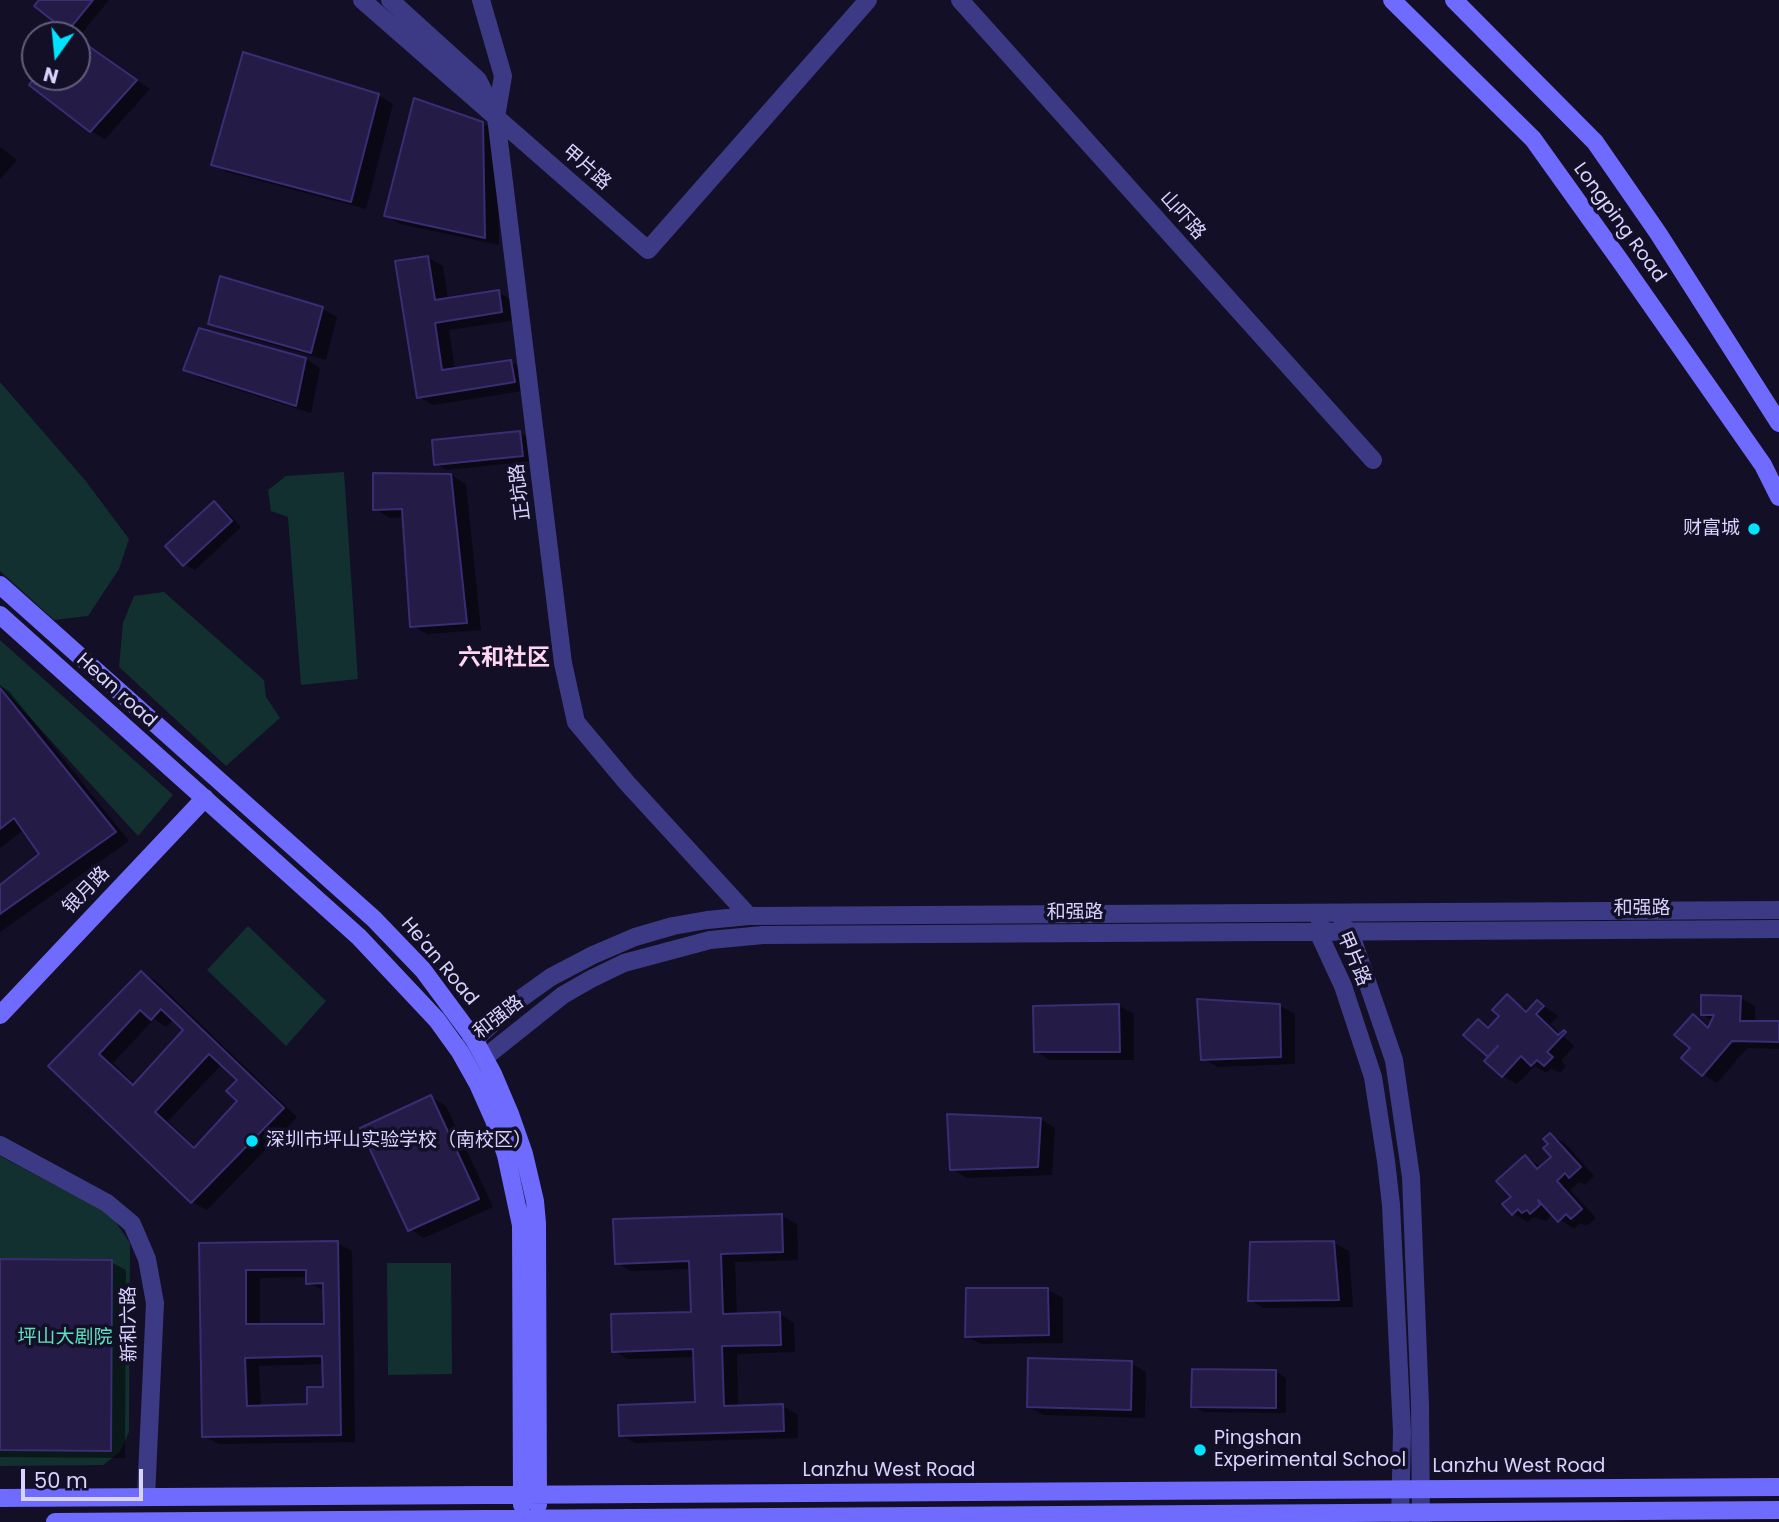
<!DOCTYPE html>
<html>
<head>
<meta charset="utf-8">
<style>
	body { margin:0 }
	#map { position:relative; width:1779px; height:1522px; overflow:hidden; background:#130f26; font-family:Poppins,sans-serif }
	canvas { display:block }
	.north { position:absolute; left:21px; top:21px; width:70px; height:70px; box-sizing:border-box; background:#130f26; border:2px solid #625e7d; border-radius:50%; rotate:195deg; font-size:19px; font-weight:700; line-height:28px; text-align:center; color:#d9d4ff }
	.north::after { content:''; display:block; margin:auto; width:24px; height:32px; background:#00e5ff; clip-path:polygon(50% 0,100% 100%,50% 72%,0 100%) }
	.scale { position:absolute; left:21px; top:1469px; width:122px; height:32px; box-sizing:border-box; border:4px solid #d9d4ff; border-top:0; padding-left:9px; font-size:21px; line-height:24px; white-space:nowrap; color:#d9d4ff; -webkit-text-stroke:5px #130f26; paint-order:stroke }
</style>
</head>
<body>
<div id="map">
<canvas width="1779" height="1522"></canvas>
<div class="north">N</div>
<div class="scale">50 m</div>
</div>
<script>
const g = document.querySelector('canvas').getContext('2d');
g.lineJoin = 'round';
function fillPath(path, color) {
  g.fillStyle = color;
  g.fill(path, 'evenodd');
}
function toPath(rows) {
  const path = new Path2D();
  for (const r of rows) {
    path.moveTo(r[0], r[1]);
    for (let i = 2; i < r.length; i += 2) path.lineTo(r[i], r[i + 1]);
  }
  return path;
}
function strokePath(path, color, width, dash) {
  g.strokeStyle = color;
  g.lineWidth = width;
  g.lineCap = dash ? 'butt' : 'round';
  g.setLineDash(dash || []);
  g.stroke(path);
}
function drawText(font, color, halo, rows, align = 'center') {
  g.font = font + ' Poppins,"Noto Sans SC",sans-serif';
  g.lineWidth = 7;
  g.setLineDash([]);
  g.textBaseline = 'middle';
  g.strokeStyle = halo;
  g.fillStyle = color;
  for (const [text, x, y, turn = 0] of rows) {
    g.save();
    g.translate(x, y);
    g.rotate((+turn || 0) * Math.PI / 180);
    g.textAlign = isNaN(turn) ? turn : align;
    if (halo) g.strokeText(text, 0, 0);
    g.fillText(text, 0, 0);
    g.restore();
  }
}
const green = toPath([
	[0,382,85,480,129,539,119,569,88,616,54,620,0,571],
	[344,472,358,679,301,685,288,517,271,511,268,490,286,476],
	[164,592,264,680,266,697,280,718,226,766,119,667,123,623,134,596],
	[0,640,173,795,138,836,0,685],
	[248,926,326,1001,286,1046,207,970],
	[0,1156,110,1214,130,1243,129,1432,120,1452,103,1465,0,1466],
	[387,1263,451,1263,452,1374,388,1375]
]);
const shadow = toPath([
	[41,0,109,0,77,39,77,35,68,31],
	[77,40,150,89,105,139,91,131,38,77,77,77],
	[378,95,393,104,366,209,227,172,213,164],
	[482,123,497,132,499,245,400,224,386,215],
	[0,147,17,160,0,179],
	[428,258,443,266,448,300,498,292,513,301,516,320,449,330,455,370,511,362,526,370,529,390,433,405,418,396],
	[322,309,337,317,326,360,225,331,210,323],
	[306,359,320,368,311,413,200,378,185,370],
	[520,433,531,439,533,461,447,470,436,464],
	[451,475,466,484,481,630,427,634,412,626,404,517,390,518,375,509],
	[214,503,225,510,241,527,195,570,184,564],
	[0,686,9,691,129,841,0,932,0,888,42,854,24,830,0,848],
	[141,973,156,981,297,1117,207,1210,192,1202,51,1066],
	[154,1019,166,1027,174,1019,186,1030,135,1084,113,1063],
	[222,1064,239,1080,240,1101,196,1148,168,1121],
	[1507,996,1529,1011,1538,1002,1558,1016,1550,1024,1574,1046,1561,1061,1566,1066,1560,1073,1551,1068,1547,1073,1535,1066,1517,1084,1503,1076,1490,1057,1478,1021,1490,1028,1501,1016],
	[1740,998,1755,1006,1755,1022,1779,1023,1779,1049,1747,1048,1717,1083,1703,1074,1692,1048,1693,1016,1711,1027,1713,1021,1702,1014],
	[1119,1006,1134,1014,1134,1060,1050,1060,1036,1051],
	[1280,1006,1295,1014,1295,1064,1218,1067,1203,1059],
	[431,1097,446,1106,493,1207,424,1238,410,1229],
	[1040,1119,1055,1128,1052,1175,967,1178,952,1169],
	[1550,1135,1565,1143,1594,1176,1585,1185,1579,1182,1570,1190,1596,1218,1587,1226,1580,1223,1574,1229,1553,1214,1546,1221,1533,1217,1528,1222,1513,1213,1513,1197,1525,1157,1542,1167,1553,1157],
	[782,1216,797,1224,798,1260,735,1262,737,1316,780,1314,794,1323,795,1352,737,1354,738,1407,783,1406,798,1415,798,1438,635,1443,620,1435,697,1404,695,1357,628,1359,614,1351,693,1313,691,1269,631,1271,617,1263],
	[337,1243,352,1251,355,1442,219,1444,204,1436,201,1245],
	[308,1277,308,1283,325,1291,325,1325,260,1326,260,1278],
	[324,1364,325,1389,309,1406,261,1407,259,1366],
	[1334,1243,1349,1251,1353,1307,1264,1308,1250,1300],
	[0,1261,111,1262,126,1270,125,1458,0,1457],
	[1048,1290,1063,1298,1063,1343,981,1344,967,1336],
	[1131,1363,1146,1372,1145,1418,1043,1415,1028,1406],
	[1276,1371,1286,1378,1286,1413,1204,1412,1193,1406]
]);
const building = toPath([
	[39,0,93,0,67,32,34,6,39,0],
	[77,38,137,80,90,132,29,85,35,77,77,77,77,38],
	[243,52,379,94,351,202,211,165,243,52],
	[414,98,483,122,485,238,384,216,414,98],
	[428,256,435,300,499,290,502,312,435,323,442,370,511,360,515,382,417,398,395,261,428,256],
	[220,276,323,307,311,353,208,324,220,276],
	[199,328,306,358,296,406,183,370,199,328],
	[520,431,523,456,434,465,432,440,520,431],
	[373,473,451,474,467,623,410,627,402,509,373,510,373,473],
	[214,501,232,521,183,566,165,546,214,501],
	[0,688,116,832,0,914,0,885,39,854,14,818,0,829,0,688],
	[141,971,284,1108,191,1203,48,1066,141,971],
	[161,1009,183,1030,133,1085,99,1054,140,1010,151,1020,161,1009],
	[209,1054,237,1080,226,1091,237,1101,194,1148,155,1112,209,1054],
	[1507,994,1526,1012,1537,1000,1544,1006,1536,1014,1558,1035,1564,1030,1566,1032,1547,1052,1553,1057,1544,1066,1537,1060,1531,1066,1521,1056,1502,1077,1484,1061,1498,1046,1488,1057,1463,1035,1478,1019,1488,1028,1499,1016,1492,1010,1507,994],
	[1701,995,1741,996,1740,1021,1779,1021,1779,1042,1732,1041,1702,1076,1681,1058,1690,1048,1674,1035,1693,1014,1708,1028,1714,1015,1701,1015,1701,995],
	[1197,999,1280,1004,1281,1057,1201,1060,1197,999],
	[1119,1004,1120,1052,1034,1052,1033,1006,1119,1004],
	[431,1095,479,1199,408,1231,360,1128,431,1095],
	[947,1114,1041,1118,1038,1167,950,1170,947,1114],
	[1550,1133,1581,1167,1569,1178,1565,1173,1557,1181,1582,1209,1571,1219,1566,1214,1558,1222,1538,1200,1540,1205,1530,1214,1527,1210,1522,1213,1518,1209,1512,1215,1502,1204,1511,1197,1496,1181,1525,1155,1537,1169,1551,1157,1543,1148,1548,1144,1543,1139,1550,1133],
	[782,1214,783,1252,721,1254,723,1314,780,1312,781,1345,722,1346,724,1406,783,1404,784,1431,619,1436,618,1405,695,1402,693,1349,612,1352,611,1314,691,1312,689,1261,615,1264,613,1219,782,1214],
	[338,1241,341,1435,202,1437,199,1243,338,1241],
	[246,1270,306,1270,306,1284,323,1283,324,1324,246,1324,246,1270],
	[322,1356,323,1387,307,1387,307,1404,247,1406,245,1358,322,1356],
	[1334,1241,1339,1300,1248,1301,1250,1242,1334,1241],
	[0,1259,112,1260,111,1451,0,1450,0,1259],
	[966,1288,1048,1288,1049,1335,965,1337,966,1288],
	[1028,1358,1132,1361,1131,1410,1027,1407,1028,1358],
	[1192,1369,1276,1370,1276,1408,1191,1407,1192,1369]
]);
const street = toPath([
	[362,0,648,250,868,0],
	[390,0,478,80,493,110],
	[481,0,503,76,496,117,563,663,576,722,627,783,749,916],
	[960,0,1373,460],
	[1320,924,1318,932,1343,986,1373,1077,1386,1161,1391,1205,1402,1432,1400,1522],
	[1342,926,1350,932,1394,1060,1411,1177,1420,1405,1421,1522],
	[463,1050,516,1002,551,977,593,955,635,937,673,926,707,920,749,916,1779,910],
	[470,1055,484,1058,563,995,591,979,624,963,710,940,763,935,1779,929],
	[0,1145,107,1203,132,1224,147,1259,155,1303,146,1497]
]);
const secondary = toPath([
	[1392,0,1533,139,1621,262,1763,465,1779,497],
	[1454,0,1595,142,1658,233,1779,423],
	[0,585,374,919,423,970,474,1039,493,1074,510,1114,524,1154,535,1201,537,1223,538,1505],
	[0,615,359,937,437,1020,460,1052,478,1084,494,1120,506,1155,521,1225,522,1505],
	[0,1015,205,798],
	[0,1498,1779,1487],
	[55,1522,1779,1510]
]);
const markers = [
	[1754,529,7,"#00e5ff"],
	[252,1141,7,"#00e5ff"],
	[1200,1450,7,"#00e5ff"]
];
const streetNames = [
	["甲片路",586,168,41],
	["山吓路",1182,216,48],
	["Longping Road",1619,223,54],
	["正坑路",521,492,-97],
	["Hean road",116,691,42],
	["银月路",87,891,-46],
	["和强路",1642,909],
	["和强路",1075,913],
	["甲片路",1353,959,67],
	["He'an Road",439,962,50],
	["和强路",499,1018,-38],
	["新和六路",130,1324,-91],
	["Lanzhu West Road",1519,1467],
	["Lanzhu West Road",889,1471]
];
const poiNames = [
	["财富城",1740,529,"right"],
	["深圳市坪山实验学校（南校区）",266,1141],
	["Pingshan",1214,1439],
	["Experimental School",1214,1461]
];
const parkNames = [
	["坪山大剧院",65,1338]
];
const quarterNames = [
	["六和社区",504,659]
];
fillPath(green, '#12302f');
fillPath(shadow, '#0007');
fillPath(building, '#241b47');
strokePath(building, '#3b2d73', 2);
strokePath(street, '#3d3a85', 18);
strokePath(secondary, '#6f6bff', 18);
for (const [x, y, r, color] of markers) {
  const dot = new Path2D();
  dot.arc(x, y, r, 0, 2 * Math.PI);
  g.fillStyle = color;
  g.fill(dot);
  strokePath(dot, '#130f26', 2.5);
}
drawText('19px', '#d9d4ff', '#130f26', streetNames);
drawText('19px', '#d9d4ff', '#130f26', poiNames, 'left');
drawText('19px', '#5fe0c0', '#130f26', parkNames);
drawText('bold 23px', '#ffd6f0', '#130f26', quarterNames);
</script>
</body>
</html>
